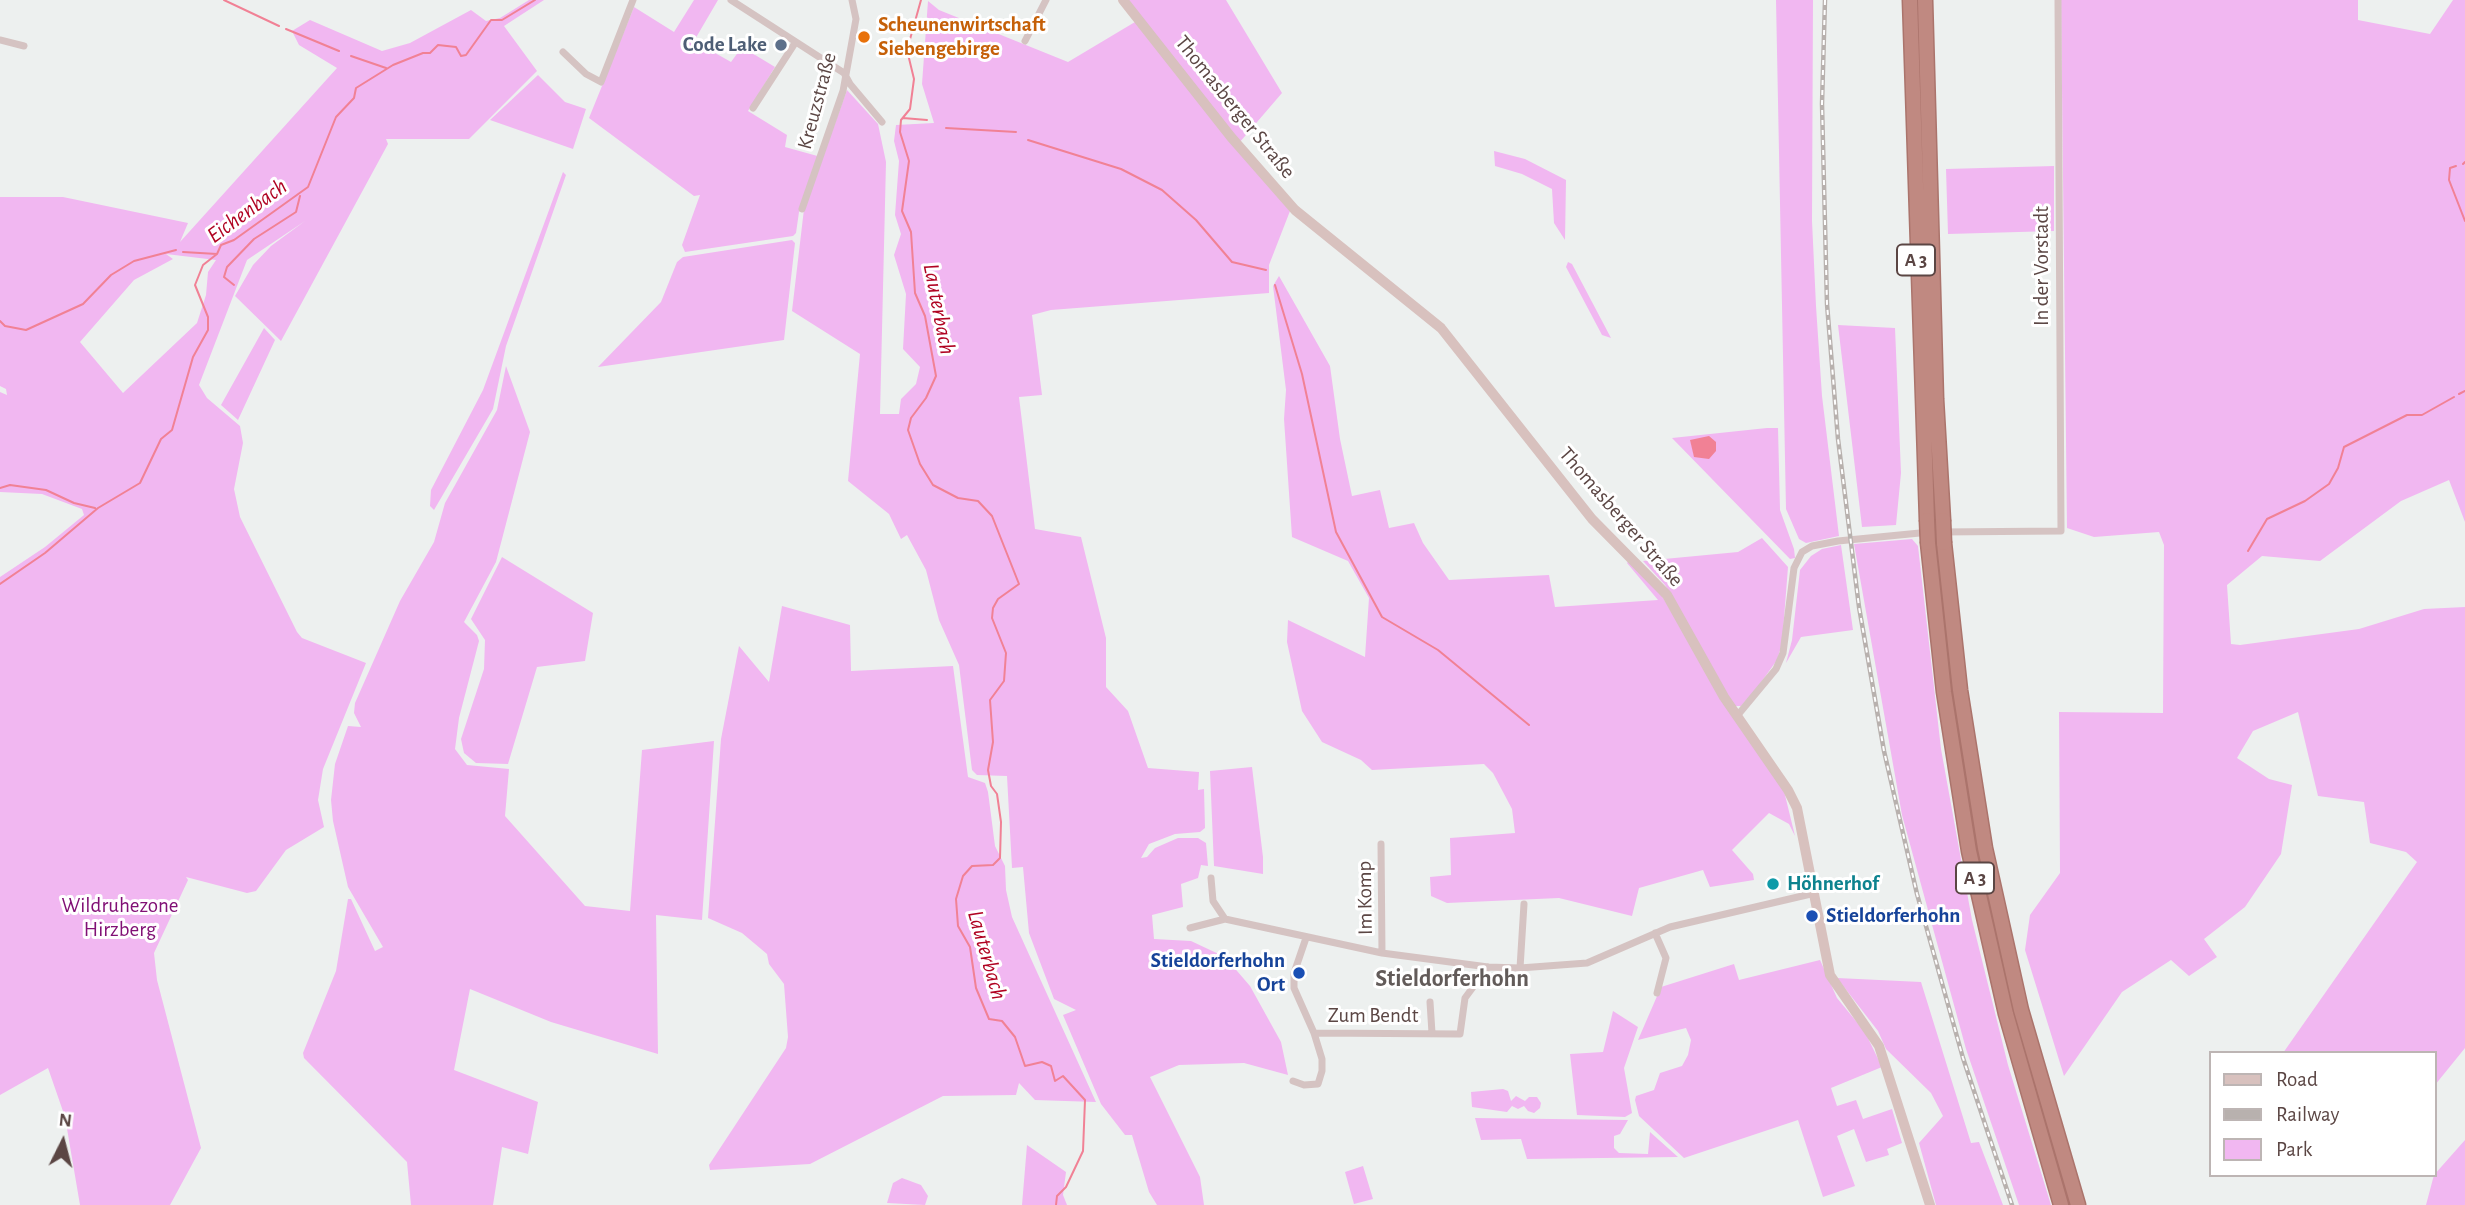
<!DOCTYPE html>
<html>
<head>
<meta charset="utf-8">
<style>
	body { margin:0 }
	#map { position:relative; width:2465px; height:1205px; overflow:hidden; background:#edf0ef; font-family:"Alegreya Sans",sans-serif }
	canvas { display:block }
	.legend { position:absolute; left:2209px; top:1051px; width:228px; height:126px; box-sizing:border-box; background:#fff; border:2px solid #bdb5b4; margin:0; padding:9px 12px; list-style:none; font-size:21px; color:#5b4644 }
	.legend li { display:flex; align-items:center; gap:14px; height:35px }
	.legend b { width:35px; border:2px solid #bdb5b4 }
	.north { position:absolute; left:28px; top:1107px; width:70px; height:70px; -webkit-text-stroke:5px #fff; paint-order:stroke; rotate:6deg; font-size:19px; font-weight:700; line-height:28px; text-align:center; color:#5b4644 }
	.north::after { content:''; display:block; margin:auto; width:24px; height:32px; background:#5b4644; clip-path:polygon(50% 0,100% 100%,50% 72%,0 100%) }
</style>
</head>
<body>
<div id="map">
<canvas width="2465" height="1205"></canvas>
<ul class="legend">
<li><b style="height:9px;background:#d8c1be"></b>Road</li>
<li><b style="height:9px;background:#b8b1ae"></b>Railway</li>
<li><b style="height:19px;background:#f1b7f1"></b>Park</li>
</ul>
<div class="north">N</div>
</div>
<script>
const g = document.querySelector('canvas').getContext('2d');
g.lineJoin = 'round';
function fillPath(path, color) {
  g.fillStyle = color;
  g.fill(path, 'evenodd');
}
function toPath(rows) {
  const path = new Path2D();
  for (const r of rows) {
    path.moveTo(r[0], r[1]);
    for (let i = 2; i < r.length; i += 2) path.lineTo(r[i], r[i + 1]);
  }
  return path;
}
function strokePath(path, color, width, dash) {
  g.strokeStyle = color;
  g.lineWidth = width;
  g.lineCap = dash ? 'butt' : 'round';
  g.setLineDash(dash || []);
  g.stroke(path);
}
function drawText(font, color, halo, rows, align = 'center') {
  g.font = font + ' "Alegreya Sans",sans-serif';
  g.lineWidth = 6;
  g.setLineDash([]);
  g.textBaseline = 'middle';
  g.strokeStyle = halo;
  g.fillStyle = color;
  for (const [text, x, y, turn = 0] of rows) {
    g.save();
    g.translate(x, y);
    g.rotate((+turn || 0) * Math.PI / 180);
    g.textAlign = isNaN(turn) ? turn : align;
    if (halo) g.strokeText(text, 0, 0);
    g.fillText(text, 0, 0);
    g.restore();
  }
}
const green = toPath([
	[529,0,544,0,504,26,537,71,469,139,386,139,388,144,281,341,235,296,253,265,271,246,305,221,247,260,199,385,207,398,240,426,243,443,234,489,240,517,297,632,302,638,366,663,323,769,318,800,324,827,286,850,256,891,247,893,186,877,188,880,154,953,157,980,201,1148,170,1205,80,1205,65,1117,48,1068,0,1095,0,577,45,547,84,515,82,509,42,494,0,492,0,392,7,395,6,389,0,386,0,197,63,197,188,223,180,242,337,68,299,45,292,31,310,20,382,51,410,43,471,10,486,21,500,18],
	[166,254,216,260,208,272,206,295,197,323,123,393,80,342,134,280,173,259],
	[694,0,718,0,694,41,731,62,742,47,775,67,748,111,787,135,785,147,821,157,799,212,796,233,793,236,685,252,682,245,700,195,694,196,589,118,634,7,674,32],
	[1126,0,1226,0,1282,93,1239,143],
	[1776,0,1813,0,1812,221,1816,306,1822,396,1839,536,1806,543,1799,539,1786,509],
	[2061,0,2358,0,2358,20,2430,34,2453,0,2465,0,2465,522,2449,480,2401,501,2320,561,2262,556,2227,585,2231,644,2240,645,2359,629,2424,609,2465,607,2465,1048,2435,1085,2435,1053,2283,1053,2417,862,2406,852,2370,843,2364,802,2318,796,2298,712,2253,731,2237,758,2269,779,2292,785,2281,854,2245,907,2204,939,2217,957,2189,976,2171,960,2122,992,2064,1076,2025,950,2030,915,2060,873,2059,712,2163,713,2164,545,2159,532,2094,537,2067,528],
	[928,1,939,10,1068,62,1135,22,1290,211,1269,265,1269,293,1051,310,1032,315,1042,395,1019,397,1035,529,1081,537,1106,638,1106,687,1128,711,1148,768,1199,772,1198,790,1204,789,1205,828,1200,832,1175,834,1149,844,1141,858,1147,857,1155,848,1178,838,1198,838,1206,843,1208,866,1201,865,1198,878,1181,884,1183,907,1152,915,1154,939,1191,941,1225,957,1250,986,1281,1042,1288,1075,1244,1063,1179,1065,1150,1077,1200,1177,1204,1205,1157,1205,1149,1192,1132,1135,1125,1135,1101,1104,1063,1015,1076,1010,1054,999,1029,933,1023,867,1012,868,1007,776,977,775,972,770,959,665,939,620,926,570,907,535,901,539,889,514,848,481,860,354,792,311,804,209,847,90,878,124,886,162,880,414,899,414,901,399,916,384,920,367,903,349,906,294,894,255,901,234,895,215,899,161,894,141,896,125,934,123,922,84],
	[538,75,565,102,586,109,573,149,490,120],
	[1494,151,1525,159,1566,180,1565,240,1554,223,1552,189,1522,174,1495,166],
	[2054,166,2054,231,1948,234,1946,169],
	[563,172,566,175,506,346,493,409,434,510,430,506,431,490,483,390],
	[792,240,795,243,784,340,598,367,661,302,677,262,683,257],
	[1568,262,1572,264,1611,338,1602,335,1566,267],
	[1279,276,1330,366,1340,439,1352,496,1380,490,1389,528,1414,523,1423,543,1449,580,1549,575,1555,607,1658,600,1627,563,1630,559,1657,588,1784,791,1795,836,1789,824,1769,813,1732,850,1753,874,1754,880,1710,887,1703,870,1639,888,1632,916,1559,898,1447,903,1431,896,1430,877,1451,875,1450,838,1515,833,1512,809,1493,773,1484,764,1372,770,1361,760,1322,742,1302,711,1287,642,1288,620,1365,657,1369,598,1348,561,1292,537,1284,419,1286,390,1273,286],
	[1838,325,1895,328,1901,473,1896,525,1862,527],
	[264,328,275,340,238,420,221,405],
	[506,366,530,432,496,562,464,622,477,635,479,641,459,718,455,749,467,765,509,769,505,816,585,906,630,911,642,750,714,741,702,920,656,915,658,1054,551,1022,470,989,454,1070,538,1102,528,1154,502,1147,493,1205,411,1205,407,1162,304,1058,303,1053,336,971,348,899,351,899,375,951,383,947,348,887,333,821,331,800,335,764,348,726,361,727,354,713,355,703,400,601,434,542,445,503,497,410],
	[1767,428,1778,428,1780,510,1794,549,1795,558,1790,559,1672,438],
	[1762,538,1788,567,1782,644,1777,660,1757,688,1741,706,1734,706,1665,585,1643,561,1738,552],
	[1912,539,1918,546,1941,749,1972,920,2008,1065,2051,1205,2019,1205,1966,1049,1902,815,1854,544],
	[1841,545,1853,630,1801,637,1786,663,1792,640,1800,570,1811,556,1822,549],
	[502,557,593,613,585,661,537,667,508,764,476,763,464,753,461,739,484,669,485,640,471,619],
	[782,606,850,625,851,671,953,666,968,777,985,783,988,792,995,846,1005,866,1006,890,1012,917,1096,1102,1035,1100,1019,1083,1016,1095,943,1096,810,1164,710,1170,709,1165,786,1048,788,1037,784,984,769,964,767,954,742,933,708,918,721,739,739,646,769,682],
	[1252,767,1263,857,1263,874,1214,866,1210,771],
	[1820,960,1837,998,1865,1032,1882,1067,1831,1088,1837,1106,1856,1100,1863,1119,1892,1109,1902,1143,1887,1149,1889,1155,1866,1162,1854,1129,1837,1136,1855,1186,1823,1197,1798,1120,1684,1158,1639,1116,1635,1100,1636,1096,1654,1090,1660,1073,1682,1066,1688,1055,1691,1040,1686,1028,1638,1040,1661,987,1734,964,1739,980],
	[1837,978,1921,982,1971,1143,1979,1142,2003,1205,1936,1205,1919,1143,1943,1116,1931,1093,1886,1049,1878,1031],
	[1613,1011,1638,1027,1624,1068,1632,1113,1625,1117,1577,1115,1570,1054,1603,1052],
	[1503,1089,1508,1091,1511,1101,1516,1096,1525,1101,1529,1097,1537,1097,1541,1103,1540,1108,1534,1113,1528,1111,1524,1106,1518,1109,1512,1106,1507,1112,1472,1107,1471,1092],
	[1475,1118,1628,1120,1620,1134,1614,1136,1614,1148,1619,1153,1648,1154,1650,1132,1678,1157,1527,1159,1521,1139,1481,1140],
	[2465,1140,2465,1205,2426,1205,2434,1175],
	[1027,1145,1066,1172,1063,1195,1067,1205,1022,1205],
	[1363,1166,1373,1199,1354,1204,1345,1172],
	[902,1178,921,1185,928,1196,925,1205,887,1203,893,1183]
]);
const water = toPath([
	[1709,436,1716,442,1716,451,1709,459,1694,457,1690,440]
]);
const stream = toPath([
	[224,0,279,26],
	[921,0,907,50,914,79,910,109,901,120,900,132,909,161,902,211,911,232,915,293,925,316,936,376,926,398,911,418,908,430,920,464,933,485,958,498,978,501,992,516,1019,584,998,599,993,608,992,618,1006,653,1004,681,990,700,993,742,988,770,991,786,997,794,1001,822,1000,858,993,865,972,866,963,876,956,899,958,926,970,947,976,988,989,1019,1002,1021,1015,1037,1025,1066,1042,1062,1051,1066,1055,1081,1063,1076,1085,1100,1083,1151,1066,1187,1057,1196,1056,1205],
	[286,29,339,51],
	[351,56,386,68],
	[903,118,927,120],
	[946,128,1016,132],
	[1028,140,1121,169,1162,190,1196,220,1232,262,1266,270],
	[2463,164,2465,162],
	[2456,166,2450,168,2449,180,2465,221],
	[183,252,217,254],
	[234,285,224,277,227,267,254,239,296,212,300,196],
	[1275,285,1302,374,1336,532,1382,617,1438,650,1529,725],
	[0,321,5,326,26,330,83,304,111,275,134,261,176,250],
	[2459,394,2465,391],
	[0,488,10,485,46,490,74,503,95,508],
	[2248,551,2267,519,2305,501,2329,484,2338,468,2344,447,2407,415,2422,415,2454,397],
	[0,584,45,553,98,508,140,483,161,439,172,430,193,357,208,330,208,317,195,285,203,265,217,254,221,245,234,240,308,187,336,117,354,98,356,88,393,65,423,53,430,53,438,45,456,47,461,56,466,55,491,20,502,20,535,0]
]);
const minor = toPath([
	[731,0,844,73,850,84,882,122],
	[0,40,24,46],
	[1025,41,1046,0],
	[563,52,586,74,601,82,633,0],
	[753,108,795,43],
	[802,209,843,91,856,19,852,0],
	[1941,532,2061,531,2058,0],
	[1737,716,1776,669,1783,653,1794,568,1802,552,1812,546,1838,541,1930,532],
	[1381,844,1382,953],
	[1211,878,1213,901,1225,919,1382,953,1488,967,1520,968,1587,963,1670,927,1815,893],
	[1190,928,1225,919],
	[1655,933,1666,958,1657,993],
	[1520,968,1524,904],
	[1430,1002,1432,1033],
	[1314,1033,1460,1034,1465,998,1488,967],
	[1293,1081,1304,1085,1318,1084,1322,1071,1322,1059,1314,1033,1294,988,1294,973,1306,938]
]);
const secondary = toPath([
	[1123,0,1231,137,1295,210,1441,328,1592,519,1667,595,1724,697,1788,790,1797,808,1830,975,1879,1046,1930,1205]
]);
const motorway = toPath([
	[1910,0,1927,520],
	[1925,0,1936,399,1943,520],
	[1928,543,1944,692,1969,851,2006,1014,2061,1205],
	[1944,543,1960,690,1985,848,2021,1010,2078,1205]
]);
const rail = toPath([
	[1825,0,1822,104,1827,304,1838,439,1859,607,1884,751,1917,894,1963,1058,2012,1205]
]);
const motorwayBridge = toPath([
	[1927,520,1928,543],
	[1943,520,1944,543]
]);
const markers = [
	[864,37,7,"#e8710a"],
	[781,45,7,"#5c6f8a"],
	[1773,884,7,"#0f9aa8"],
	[1812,916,7,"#1a4fb4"],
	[1299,973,7,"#1a4fb4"]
];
const shields = [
	[1916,260,38],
	[1975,878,38]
];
const shieldNames = [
	["A 3",1916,260],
	["A 3",1975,878]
];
const foodNames = [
	["Scheunenwirtschaft",878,25],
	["Siebengebirge",878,49]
];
const serviceNames = [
	["Code Lake",767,45]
];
const streetNames = [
	["Kreuzstraße",817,101,-75],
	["Thomasberger Straße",1235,107,51],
	["In der Vorstadt",2042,266,-90],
	["Thomasberger Straße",1621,517,49],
	["Im Komp",1365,898,-91],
	["Zum Bendt",1373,1016]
];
const cultureNames = [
	["Höhnerhof",1787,884]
];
const parkNames = [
	["Wildruhezone",120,906],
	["Hirzberg",120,930]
];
const transitNames = [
	["Stieldorferhohn",1826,916],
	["Stieldorferhohn",1285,961,"right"],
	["Ort",1285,985,"right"]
];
const waterNames = [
	["Eichenbach",247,211,-36],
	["Lauterbach",939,309,79],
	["Lauterbach",987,955,74]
];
const quarterNames = [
	["Stieldorferhohn",1452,979]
];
fillPath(green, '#f1b7f1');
fillPath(water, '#f18195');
strokePath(stream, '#f18195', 2);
strokePath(motorway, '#ab746c', 17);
strokePath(minor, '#d5c3c2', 7);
strokePath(secondary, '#d8c1be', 10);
strokePath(motorway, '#c08981', 14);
strokePath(rail, '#b8b1ae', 4.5);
strokePath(rail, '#fff', 2, [5]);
strokePath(motorwayBridge, '#ab746c', 17, []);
strokePath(motorwayBridge, '#c08981', 14);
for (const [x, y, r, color] of markers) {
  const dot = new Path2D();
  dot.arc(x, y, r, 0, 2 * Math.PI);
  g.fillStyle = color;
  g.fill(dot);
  strokePath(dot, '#fff', 2.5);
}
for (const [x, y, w] of shields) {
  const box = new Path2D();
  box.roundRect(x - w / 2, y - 15.5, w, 31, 5);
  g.fillStyle = '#fff';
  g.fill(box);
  strokePath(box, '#5b4644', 2);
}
drawText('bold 19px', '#5b4644', null, shieldNames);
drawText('bold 21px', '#c56008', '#fff', foodNames, 'left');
drawText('bold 21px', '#4e5e75', '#fff', serviceNames, 'right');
drawText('21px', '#5b4644', '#fff', streetNames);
drawText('bold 21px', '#0d838f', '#fff', cultureNames, 'left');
drawText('21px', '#811075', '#fff', parkNames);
drawText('bold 21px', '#164399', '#fff', transitNames, 'left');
drawText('italic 23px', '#b00322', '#fff', waterNames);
drawText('bold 24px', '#625b59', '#fff', quarterNames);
</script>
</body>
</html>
